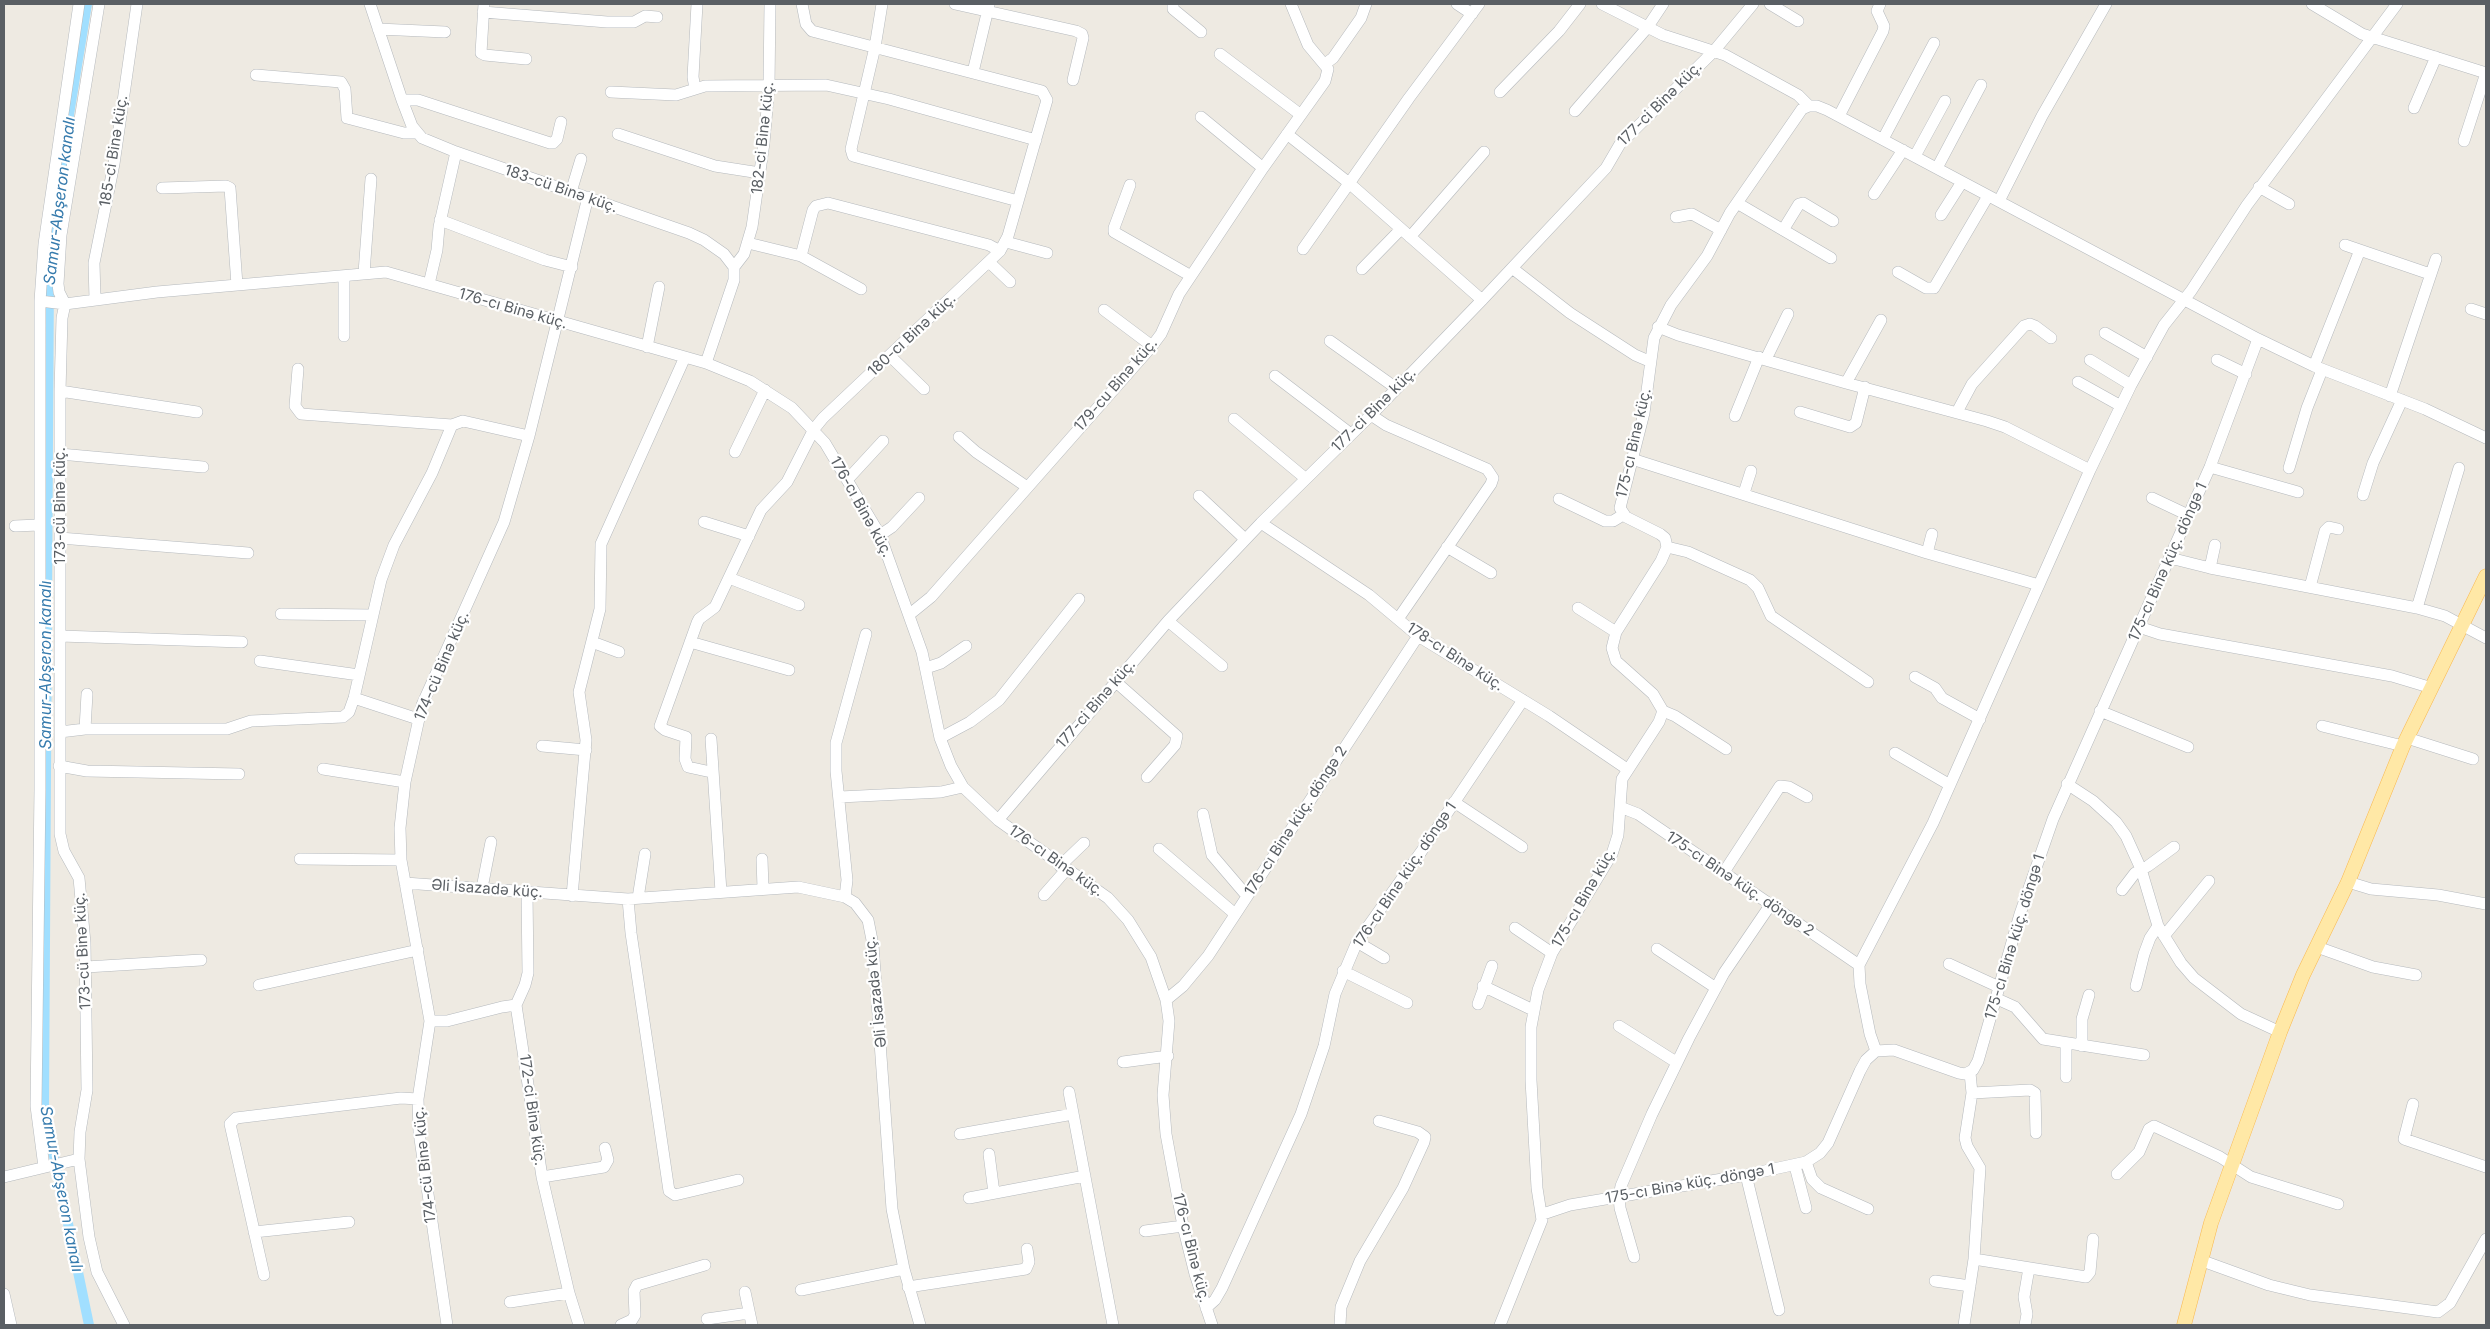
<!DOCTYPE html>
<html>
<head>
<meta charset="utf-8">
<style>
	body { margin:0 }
	#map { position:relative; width:2490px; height:1329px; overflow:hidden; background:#eeeae2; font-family:Inter,sans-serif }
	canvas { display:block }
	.frame { position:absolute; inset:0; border:5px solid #5a5f64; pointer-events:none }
</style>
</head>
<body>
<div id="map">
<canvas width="2490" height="1329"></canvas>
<div class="frame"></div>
</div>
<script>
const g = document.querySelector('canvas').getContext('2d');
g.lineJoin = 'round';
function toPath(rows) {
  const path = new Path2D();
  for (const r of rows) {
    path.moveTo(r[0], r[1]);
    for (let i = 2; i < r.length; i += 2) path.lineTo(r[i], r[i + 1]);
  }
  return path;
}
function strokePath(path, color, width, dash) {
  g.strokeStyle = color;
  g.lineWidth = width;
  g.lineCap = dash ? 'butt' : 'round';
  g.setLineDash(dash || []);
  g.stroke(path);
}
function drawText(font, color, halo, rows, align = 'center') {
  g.font = font + ' Inter,sans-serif';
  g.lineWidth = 4.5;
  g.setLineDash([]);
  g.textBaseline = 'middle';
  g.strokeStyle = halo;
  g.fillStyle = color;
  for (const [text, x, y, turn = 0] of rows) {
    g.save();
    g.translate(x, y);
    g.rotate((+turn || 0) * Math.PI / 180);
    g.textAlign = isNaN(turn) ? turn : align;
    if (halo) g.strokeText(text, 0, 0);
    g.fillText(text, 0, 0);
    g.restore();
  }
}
const canal = toPath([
	[87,4,67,127,49,273,44,1108,89,1325]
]);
const minor = toPath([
	[370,4,402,100,412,126,422,138,456,152,689,233,704,240,724,254,734,267,734,280,706,363],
	[484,4,481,53,485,55,526,59],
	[882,4,875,47,851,149,853,156,1018,201],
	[955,4,1076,31,1082,34,1083,38,1073,80],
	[1173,4,1173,9,1201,32],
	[1457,4,1472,14],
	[1602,4,1663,35,1725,55,1798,95,1809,106],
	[1770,4,1798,21],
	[2312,4,2362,34,2486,73],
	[483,12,607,22,634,22,645,16,657,17],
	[378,29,445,32],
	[1220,54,1301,115],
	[1325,64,1333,58,1361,18,1366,4],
	[973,72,989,5],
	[256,75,341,82,345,89,347,118,404,133,417,133],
	[695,89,693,77,697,4],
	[611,92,676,95,705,86,826,85,889,99,1036,140],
	[1500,92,1559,31,1580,4],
	[402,100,418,100,550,143,553,143,557,139,561,122],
	[2414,108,2436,57],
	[1575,111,1647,28,1663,4],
	[1839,116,1883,31,1884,26,1877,11,1880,4],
	[1201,117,1263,168],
	[618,134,715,166,760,173],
	[1287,134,1349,183,1482,300],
	[1883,139,1934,43],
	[2464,141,2486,73],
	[1915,156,1945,101],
	[1937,168,1981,85],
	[1130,185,1114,228,1114,232,1191,276],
	[2259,187,2289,204],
	[162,188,226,186,230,188,237,285],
	[571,192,581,159],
	[1874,194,1903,150],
	[1999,201,2042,116,2106,4],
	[1737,203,1831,258],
	[1941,215,1962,182],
	[1676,217,1692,214,1721,230],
	[440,220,545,260,572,267],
	[1783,230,1799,204,1803,203,1833,221],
	[1410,237,1484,152],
	[1006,242,1047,253],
	[748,243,801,256,813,210,816,206,828,203,989,245,1000,251],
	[2345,245,2430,274],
	[1303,249,1409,98,1479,4],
	[801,256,861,289],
	[990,263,1010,282],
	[734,267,744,254,752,227,764,143,769,86,770,4],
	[1512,268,1570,313,1635,355,1649,361],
	[1362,269,1401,229],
	[1898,272,1926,288,1934,288,1988,196],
	[364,273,371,179],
	[429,284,437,250,439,227,456,152],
	[95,299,94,263,114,164,137,4],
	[40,301,65,304,157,292,386,272,706,363,750,381,792,408,825,443,880,535,922,652,940,738,951,766,963,787,998,820,1108,898,1128,920,1151,957,1166,1000,1169,1021,1163,1095,1166,1134,1183,1226,1195,1274,1212,1325],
	[65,304,62,318,60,391,60,834,64,851,79,878,85,943,87,1090,80,1132,79,1159,89,1237,97,1272,124,1325],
	[65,304,59,292,58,284,61,235,99,4],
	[2471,309,2486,314],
	[1104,310,1152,346],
	[1658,327,1678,335,1846,383,1987,421,2005,427,2090,470],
	[2105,333,2147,357],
	[344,336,344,276],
	[1330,341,1396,388],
	[647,347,659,287],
	[890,356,924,389],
	[1766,359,1788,314],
	[2090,360,2131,385],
	[2217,360,2246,374],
	[2314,366,2360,250],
	[298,369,295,406,301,414,452,425],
	[1275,376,1351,434],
	[2078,382,2121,406],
	[1846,383,1881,320],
	[60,391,197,412],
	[2390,396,2436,259],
	[1800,412,1850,427,1856,423,1865,387],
	[1957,412,1972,384,2024,326,2030,324,2035,326,2051,338],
	[1371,415,1386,425,1487,469,1493,478,1491,484,1398,619],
	[1735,416,1759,357],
	[1234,419,1305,478],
	[959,437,976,452,1027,487],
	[735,452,765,390],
	[60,454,203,467],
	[1632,459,1927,553,2039,585],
	[2210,467,2298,492],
	[2289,468,2307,408,2322,370],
	[848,479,883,441],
	[1744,493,1751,471],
	[2363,495,2373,463,2402,400],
	[1199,496,1245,539],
	[2152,498,2188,515],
	[1559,499,1605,521,1613,521,1623,515],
	[704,522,749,536],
	[1261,523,1369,595,1418,636,1549,716,1627,769],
	[15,526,39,525],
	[880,535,892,527,919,498],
	[60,538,248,553],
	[1447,547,1491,573],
	[1667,547,1688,552,1750,580,1758,588,1771,616,1868,682],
	[1927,553,1932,534],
	[2170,558,2210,568,2417,608,2445,616,2486,638],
	[2210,568,2215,545],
	[729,578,799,605],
	[2310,587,2325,531,2329,527,2338,529],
	[1578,608,1616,632],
	[2417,608,2459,468],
	[281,614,373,615],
	[910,614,931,597,1152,346,1161,334,1179,294,1263,168,1325,81,1328,69,1308,45,1291,4],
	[1168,621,1222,666],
	[2139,627,2160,634,2392,676,2432,688],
	[60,636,242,642],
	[592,642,619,652],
	[690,642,789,670],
	[260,661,359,675],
	[926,668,941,663,966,646],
	[1915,677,1935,688,1942,698,1980,719],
	[1116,682,1177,736,1175,745,1147,777],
	[354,698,418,719],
	[1663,711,1675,716,1726,749],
	[2100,711,2188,747],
	[2322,726,2403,746],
	[85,729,87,694],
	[60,732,85,729,227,729,251,721,343,717,349,712,354,698,381,580,394,545,432,473,452,425,463,421,529,436],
	[940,738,970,722,999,700,1079,599],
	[2407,738,2473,759],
	[711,739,721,892],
	[542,746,586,750],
	[1895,753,1950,785],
	[59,766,87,771,239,774],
	[323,769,405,782],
	[711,772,688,767,685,759,686,737,665,730,660,726,697,623,699,619,715,607,761,510,787,482,814,429,823,418,1000,251,1008,236,1047,100,1042,91,812,31,806,24,802,4],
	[2067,784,2093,801,2116,822,2126,836,2141,869,2158,926,2181,963,2194,978,2241,1014,2280,1032],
	[840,797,941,792,963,787],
	[1454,802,1522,847],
	[1620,807,1638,814,1859,965],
	[1203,814,1212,855,1247,896],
	[998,820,1168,621,1261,523,1371,415,1482,300,1606,168,1620,144,1714,51,1753,4],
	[1159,849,1235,914],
	[300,859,401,860],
	[762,859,763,888],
	[1060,866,1084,843],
	[1724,872,1780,786,1789,787,1807,797],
	[2348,882,2371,889,2438,895,2486,904],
	[405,883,628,899,798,887,845,897,855,903,868,920,873,945,892,1209,904,1269,920,1325],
	[482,888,491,842],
	[2122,890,2135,873,2148,866,2174,847],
	[527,892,528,973,525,985,516,1005,542,1177,569,1293,579,1325],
	[1044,895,1066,870],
	[572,896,586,740,579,692,600,609,601,544,685,357],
	[845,897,847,880,836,771,836,743,866,634],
	[638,898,645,854],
	[628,899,631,933,669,1191,675,1195,738,1180],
	[1515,928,1552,953],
	[2164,936,2209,881],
	[1357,942,1384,958],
	[2317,947,2373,967,2416,975],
	[1657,949,1716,988],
	[1949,964,1999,987],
	[86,967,201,960],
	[1343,971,1407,1003],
	[259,985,418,950],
	[1483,986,1533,1010],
	[2136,986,2144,954,2150,938,2158,926],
	[1995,998,2015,1007,2043,1039,2144,1055],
	[1166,1000,1183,986,1208,956,1418,636],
	[1478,1004,1492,966],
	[430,1021,447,1021,502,1007,516,1005],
	[1619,1026,1676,1062],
	[2082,1046,2082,1019,2089,995],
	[1876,1051,1870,1034,1860,984,1859,965,1933,823,2090,470,2131,385,2164,325,2191,291,2247,205,2397,4],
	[1123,1062,1168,1056],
	[2066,1077,2066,1044],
	[1069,1092,1113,1325],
	[1972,1093,2030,1090,2035,1093,2036,1133],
	[2413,1104,2404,1139,2486,1167],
	[960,1134,1073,1114],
	[989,1154,994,1193],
	[1806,1162,1812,1179,1821,1188,1868,1209],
	[1795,1166,1806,1208],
	[44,1167,36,1106,40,789,40,301,44,244,79,4],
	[2117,1174,2139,1152,2149,1129,2154,1126,2220,1157,2251,1177,2338,1204],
	[1746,1175,1779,1310],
	[4,1177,79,1159],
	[542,1177,604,1167,608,1160,605,1148],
	[969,1198,1085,1176],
	[1543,1214,1570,1205,1746,1175,1806,1162,1820,1153,1828,1143,1860,1071,1866,1060,1876,1051,1894,1050,1959,1073,1965,1074,1973,1070,1978,1061,2020,914,2053,819,2210,467,2258,339],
	[1145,1231,1183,1226],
	[254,1232,349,1222],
	[1634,1257,1620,1208,1619,1196,1621,1186,1652,1114,1689,1038,1724,973,1771,904],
	[1974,1259,2086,1277,2090,1272,2093,1239],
	[2200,1260,2269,1285,2310,1295,2438,1312,2450,1303,2486,1239],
	[264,1275,230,1124,236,1118,401,1098,418,1099],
	[1935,1281,1970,1286],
	[908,1287,1026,1269,1029,1262,1027,1249],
	[801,1290,904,1269],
	[745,1292,752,1325],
	[4,1294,11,1325],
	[510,1302,569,1293],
	[1206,1308,1215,1300,1222,1288,1301,1114,1324,1046,1335,994,1357,942,1421,852,1523,700],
	[707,1319,749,1313],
	[447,1325,419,1132,418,1099,430,1021,401,860,400,828,405,782,422,705,504,522,529,436,588,197],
	[621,1325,632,1320,635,1315,634,1291,637,1285,705,1265],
	[1340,1325,1341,1307,1360,1261,1403,1188,1424,1142,1425,1137,1418,1132,1379,1121],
	[1500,1325,1542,1220,1537,1188,1531,1080,1531,1027,1538,990,1552,953,1612,854,1618,835,1622,779,1659,722,1663,711,1653,694,1616,661,1612,648,1616,632,1661,561,1667,547,1665,538,1660,534,1626,517,1620,508,1644,413,1654,338,1671,305,1707,256,1730,213,1802,109,1809,106,1817,106,1827,110,2258,339,2314,366,2425,409,2486,438],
	[1964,1325,1974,1259,1980,1168,1967,1146,1965,1138,1972,1093,1970,1073],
	[2025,1325,2027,1314,2024,1297,2029,1268]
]);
const major = toPath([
	[2184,1325,2211,1223,2280,1032,2303,975,2348,882,2403,746,2486,576]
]);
const streetNames = [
	["177-ci Binə küç.",1660,104,-45],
	["182-ci Binə küç.",763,138,-84],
	["185-ci Binə küç.",114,151,-81],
	["183-cü Binə küç.",561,189,19],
	["176-cı Binə küç.",513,309,16],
	["180-cı Binə küç.",912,335,-43],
	["179-cu Binə küç.",1116,385,-49],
	["177-ci Binə küç.",1374,410,-45],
	["175-cı Binə küç.",1634,443,-77],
	["173-cü Binə küç.",60,506,-90],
	["176-cı Binə küç.",861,507,61],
	["175-cı Binə küç. döngə 1",2168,562,-66],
	["178-cı Binə küç.",1455,657,33],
	["174-cü Binə küç.",442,666,-67],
	["177-ci Binə küç.",1096,704,-49],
	["176-cı Binə küç. döngə 2",1296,821,-57],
	["176-cı Binə küç.",1056,861,35],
	["176-cı Binə küç. döngə 1",1405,875,-56],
	["175-cı Binə küç. döngə 2",1740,884,34],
	["Əli İsazadə küç.",487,889,4],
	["175-cı Binə küç.",1584,898,-60],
	["175-cı Binə küç. döngə 1",2015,937,-73],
	["173-cü Binə küç.",83,951,-93],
	["Əli İsazadə küç.",876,992,-96],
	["172-ci Binə küç.",532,1110,82],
	["174-cü Binə küç.",425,1165,-96],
	["175-cı Binə küç. döngə 1",1690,1184,-10],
	["176-cı Binə küç.",1191,1248,76]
];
const waterNames = [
	["Samur-Abşeron kanalı",60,201,-83],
	["Samur-Abşeron kanalı",46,665,-90],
	["Samur-Abşeron kanalı",61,1189,79]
];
strokePath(canal, '#a1dfff', 10);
strokePath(minor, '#b5b9bd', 12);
strokePath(major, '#f9b950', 15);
strokePath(minor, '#fff', 11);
strokePath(major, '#ffe8a6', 14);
drawText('15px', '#5a5f64', '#fff', streetNames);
drawText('italic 16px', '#367bad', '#fff', waterNames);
</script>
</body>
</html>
